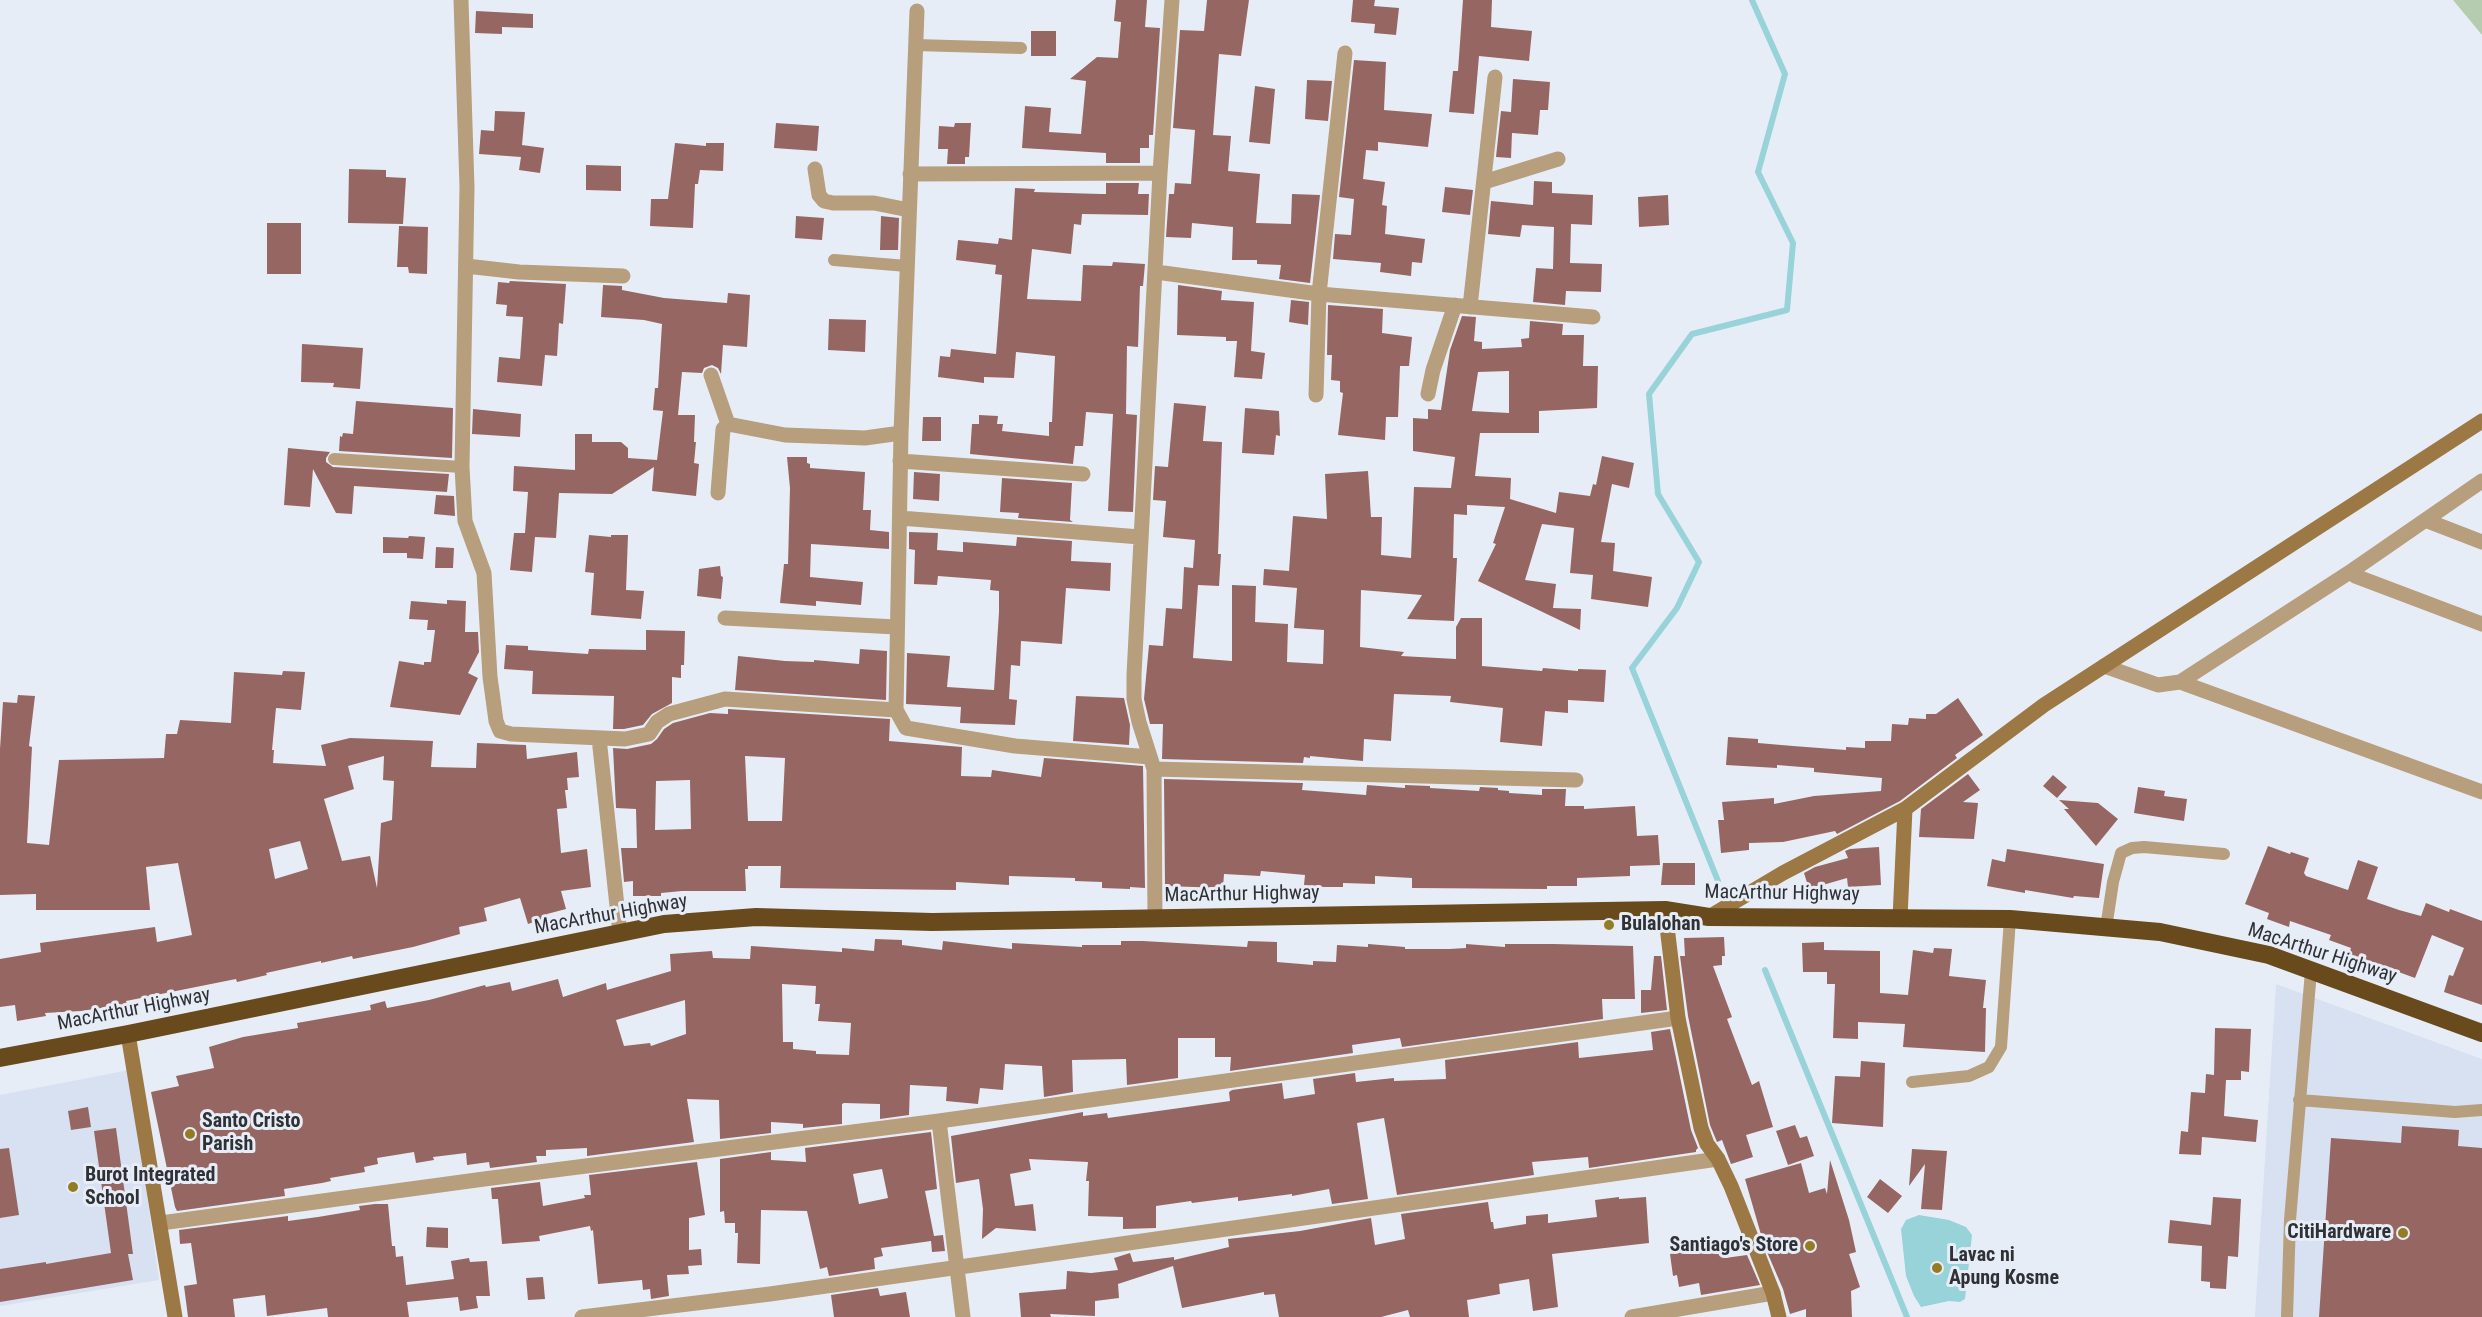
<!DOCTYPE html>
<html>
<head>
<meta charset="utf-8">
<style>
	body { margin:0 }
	canvas { display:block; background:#e7edf7 }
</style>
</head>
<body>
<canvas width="2482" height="1317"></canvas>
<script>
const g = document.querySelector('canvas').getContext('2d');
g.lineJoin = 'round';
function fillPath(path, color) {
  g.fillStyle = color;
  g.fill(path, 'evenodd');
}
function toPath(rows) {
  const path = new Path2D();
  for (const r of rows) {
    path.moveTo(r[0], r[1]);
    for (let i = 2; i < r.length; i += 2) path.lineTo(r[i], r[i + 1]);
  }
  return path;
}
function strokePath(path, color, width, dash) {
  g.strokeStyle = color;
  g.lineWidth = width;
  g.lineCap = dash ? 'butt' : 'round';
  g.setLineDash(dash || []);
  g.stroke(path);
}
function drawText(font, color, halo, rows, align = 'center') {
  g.font = font + ' "Roboto Condensed",sans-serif';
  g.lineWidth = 6;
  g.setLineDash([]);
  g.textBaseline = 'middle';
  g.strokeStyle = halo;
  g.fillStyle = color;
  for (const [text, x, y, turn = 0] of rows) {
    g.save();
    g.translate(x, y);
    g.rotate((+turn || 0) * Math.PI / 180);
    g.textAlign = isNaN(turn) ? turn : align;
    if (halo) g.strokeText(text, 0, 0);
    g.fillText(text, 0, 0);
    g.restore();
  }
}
const built = toPath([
	[2276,984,2482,1059,2482,1317,2255,1317],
	[129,1070,159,1280,0,1306,0,1095]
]);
const green = toPath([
	[2453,0,2482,0,2482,35]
]);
const water = toPath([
	[1919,1215,1949,1220,1966,1227,1972,1235,1965,1299,1960,1302,1949,1301,1921,1307,1914,1296,1906,1276,1901,1229,1906,1220]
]);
const stream = toPath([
	[1718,881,1632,668,1677,608,1699,562,1658,494,1649,394,1692,334,1787,310,1793,243,1758,172,1785,74,1752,0],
	[1765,970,1907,1317]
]);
const building = toPath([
	[1116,0,1147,0,1145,27,1160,28,1153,135,1149,135,1149,148,1140,148,1140,163,1106,163,1106,153,1022,148,1025,106,1051,108,1049,132,1081,134,1086,81,1070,79,1097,57,1118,58,1121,22,1114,21],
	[1207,0,1249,0,1241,56,1219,54,1213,135,1231,136,1228,171,1260,174,1256,223,1291,224,1292,194,1320,195,1310,283,1279,279,1281,265,1257,264,1257,260,1232,260,1233,227,1192,223,1191,238,1166,237,1169,194,1174,194,1175,183,1191,184,1195,130,1173,128,1180,30,1204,31],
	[1353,0,1375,0,1374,6,1399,8,1396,35,1374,33,1375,24,1351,22],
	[1463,0,1492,0,1491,27,1532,31,1529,61,1479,56,1474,114,1449,112,1453,71,1458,71],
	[476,11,533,14,533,28,502,27,502,34,475,33],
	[1031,31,1056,31,1056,56,1031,56],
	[1354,60,1386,62,1384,110,1432,114,1428,147,1378,142,1378,151,1366,150,1363,179,1385,182,1382,205,1387,206,1385,234,1425,239,1422,263,1412,262,1411,276,1380,272,1381,263,1333,259,1335,234,1351,235,1354,199,1339,197],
	[1513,79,1550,82,1548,110,1540,110,1538,135,1512,133,1511,158,1496,157,1501,111,1511,112],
	[1307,80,1332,81,1328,121,1305,119],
	[1255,86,1275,89,1270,144,1249,142],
	[495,111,525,112,522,145,544,148,540,173,519,170,521,157,479,154,481,130,494,131],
	[776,123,819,126,817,151,774,148],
	[955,123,971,123,969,157,965,157,965,164,947,164,948,149,938,149,939,126,954,127],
	[675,143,706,146,706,143,724,143,723,171,700,170,698,184,695,184,693,228,650,226,651,199,668,199],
	[586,165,621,166,621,191,586,190],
	[349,169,386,170,386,177,406,178,403,224,348,223],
	[1534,181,1552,182,1552,193,1593,195,1592,225,1571,224,1570,263,1602,264,1601,292,1566,291,1565,305,1533,302,1536,268,1553,269,1554,227,1522,225,1520,237,1488,234,1491,201,1533,205],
	[1106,183,1139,183,1138,194,1149,194,1148,215,1082,214,1081,225,1074,224,1071,254,1032,249,1027,299,1081,301,1083,265,1112,266,1113,262,1145,264,1143,286,1140,286,1138,347,1127,346,1126,414,1137,415,1133,512,1108,511,1113,414,1086,412,1083,446,1075,446,1073,464,970,454,972,424,979,424,979,415,998,416,997,424,1003,424,1002,431,1049,436,1049,422,1052,422,1055,356,1016,352,1014,378,984,377,984,383,938,377,940,356,950,357,951,349,996,354,1002,275,995,274,996,265,956,260,958,240,998,244,999,238,1012,240,1015,188,1035,189,1034,192,1101,194,1106,194],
	[1445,187,1473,190,1470,215,1442,212],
	[1668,195,1669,225,1639,227,1638,197],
	[796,216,824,218,822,240,795,238],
	[881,216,899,218,898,250,880,250],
	[267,223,301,223,301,274,267,274],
	[399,226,428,227,427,274,409,273,408,267,397,267],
	[510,281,566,284,563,324,559,323,557,356,545,355,542,386,497,382,499,357,520,359,523,317,506,316,507,305,496,304,498,282,509,283],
	[603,285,622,286,622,290,664,298,727,303,728,293,750,295,747,347,723,345,721,374,718,368,712,365,704,368,702,373,682,372,678,415,695,415,694,442,696,442,694,463,699,464,696,496,652,491,654,467,612,494,559,493,556,538,535,537,532,572,510,570,514,533,525,533,528,492,513,491,514,466,575,470,575,434,592,434,592,442,621,442,628,448,628,458,657,460,663,411,653,410,655,388,658,388,662,324,644,320,601,317],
	[1178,285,1222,291,1221,300,1254,302,1251,351,1265,353,1262,379,1234,377,1237,341,1226,341,1226,337,1177,335],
	[1291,300,1309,302,1308,325,1289,322],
	[1328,305,1383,309,1382,333,1412,337,1409,366,1400,366,1398,417,1386,417,1385,440,1338,435,1343,393,1340,392,1340,381,1331,380,1332,355,1327,355],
	[1462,316,1476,317,1474,341,1482,342,1482,349,1522,347,1521,339,1529,338,1530,321,1563,324,1562,335,1584,335,1583,366,1598,366,1597,408,1539,411,1539,433,1480,433,1475,476,1511,478,1510,499,1556,513,1559,492,1590,496,1593,484,1596,485,1602,456,1634,463,1629,488,1612,484,1601,542,1615,543,1613,571,1652,577,1648,607,1591,599,1593,575,1570,573,1574,528,1542,524,1525,580,1556,584,1553,608,1581,609,1580,630,1478,581,1496,544,1493,543,1505,507,1467,505,1467,515,1454,514,1453,558,1457,558,1454,621,1407,619,1422,595,1361,590,1360,647,1404,652,1401,656,1456,659,1456,627,1461,618,1482,618,1482,666,1542,671,1543,668,1578,671,1578,669,1606,670,1604,702,1568,700,1568,713,1545,711,1542,746,1500,742,1503,708,1450,702,1451,696,1394,694,1391,741,1364,739,1363,761,1310,756,1310,758,1304,757,1303,763,1162,759,1163,724,1150,724,1144,699,1149,645,1163,646,1166,608,1182,609,1184,567,1193,568,1195,540,1163,537,1166,501,1153,500,1155,466,1168,467,1174,403,1206,406,1203,441,1222,442,1219,527,1218,554,1221,554,1219,586,1198,585,1193,658,1232,661,1232,585,1256,586,1255,622,1288,624,1287,662,1323,664,1324,630,1294,628,1297,588,1263,585,1264,569,1289,571,1293,516,1327,519,1325,474,1368,471,1371,517,1382,517,1381,555,1411,558,1414,487,1451,488,1455,457,1413,451,1413,418,1428,419,1428,409,1441,410,1450,350],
	[1509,371,1509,413,1472,411,1478,372],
	[829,319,866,320,865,352,828,350],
	[302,344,363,348,360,389,333,387,334,383,301,382],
	[356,401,453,408,452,458,339,451,340,436,342,437,343,433,353,434],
	[1245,408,1279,411,1280,436,1276,435,1274,455,1242,453],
	[473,409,521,414,520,437,472,434],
	[923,417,941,417,941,441,922,441],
	[288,448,330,452,326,458,326,462,333,467,449,474,447,492,354,486,352,514,336,513,313,469,310,507,284,505],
	[787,457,807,457,807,463,810,464,810,468,865,472,863,510,871,510,870,530,889,532,889,549,811,544,810,577,863,582,861,605,816,601,816,606,780,603,784,564,788,564,790,488],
	[914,472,940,474,939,501,913,499],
	[1002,478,1072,483,1070,520,1073,522,1018,518,1019,513,1000,512],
	[436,495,454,496,455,516,434,514],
	[909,532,938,533,937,550,963,552,963,542,1016,546,1017,537,1072,541,1071,561,1111,563,1110,591,1066,588,1062,644,1021,641,1020,666,1011,665,1009,699,1017,700,1015,725,960,723,961,707,906,704,907,653,950,656,947,687,994,690,999,612,999,591,990,590,991,580,938,576,937,585,914,584,915,550,909,549],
	[589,535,611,537,611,535,628,535,626,590,644,591,641,619,591,615,594,573,585,572],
	[409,536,425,537,423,559,407,558,407,553,383,553,383,537,408,538],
	[436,547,454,548,453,568,435,568],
	[720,566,721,576,723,577,721,599,697,596,699,569],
	[447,600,466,601,465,632,478,632,479,652,468,673,478,678,460,715,390,707,399,661,424,665,424,662,431,662,435,630,427,630,428,620,409,619,411,601,447,604],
	[646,630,685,631,684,665,681,665,681,678,672,677,672,703,652,714,643,725,624,729,613,729,614,696,532,694,533,671,504,669,506,645,528,646,528,650,588,654,589,649,646,650],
	[860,649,887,651,886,700,735,690,738,656,785,661,814,662,814,660,859,664],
	[283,671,305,672,301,710,276,708,272,750,274,750,273,763,326,766,321,745,350,738,433,741,431,767,476,768,477,743,526,745,527,759,577,752,579,777,567,778,568,790,565,790,567,808,557,809,561,853,587,849,591,887,561,891,566,909,547,914,548,917,528,924,520,898,484,908,487,921,459,927,460,934,413,947,353,959,352,956,321,963,321,961,266,973,267,975,237,982,236,979,126,1001,127,1004,81,1011,45,1013,46,1016,17,1021,15,1005,0,1007,0,959,41,952,40,943,155,927,157,942,192,935,178,863,146,867,150,910,36,910,36,894,0,895,0,749,3,702,17,703,18,695,35,696,29,746,32,747,27,843,49,845,59,760,164,758,166,734,177,734,180,720,231,723,234,672,282,675],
	[384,756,383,780,394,781,392,820,381,823,377,888,370,856,342,861,324,799,354,789,348,766],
	[300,841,308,869,275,879,269,849],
	[1076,696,1124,698,1130,725,1129,745,1073,741],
	[1958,698,1983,735,1955,755,1957,758,1900,801,1837,834,1835,831,1783,842,1749,843,1749,850,1721,853,1718,820,1724,820,1722,802,1774,798,1774,804,1814,796,1881,791,1882,778,1814,772,1814,768,1777,765,1777,768,1726,765,1728,737,1758,739,1758,743,1793,746,1846,750,1846,747,1865,748,1865,741,1891,741,1892,724,1908,725,1909,718,1926,719,1926,714,1936,714],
	[728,709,890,719,889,741,962,747,961,776,991,777,992,770,1041,777,1044,758,1143,766,1145,888,1130,887,1130,889,1102,888,1102,882,1075,881,1075,878,1009,876,1009,885,956,882,956,890,780,888,781,866,748,866,748,869,745,869,746,891,682,891,661,893,661,896,633,896,633,881,624,882,621,848,637,848,636,809,616,808,613,748,627,749,651,744,657,739,664,729,673,723,710,713,728,714],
	[745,756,785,758,782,821,748,821],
	[690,780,691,829,655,830,656,781],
	[1968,774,1980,790,1963,802,1978,803,1974,839,1919,837,1921,809],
	[2053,775,2067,787,2057,798,2043,786],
	[1164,779,1303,783,1302,790,1366,795,1367,785,1405,788,1405,785,1430,786,1430,788,1479,791,1480,787,1498,788,1498,790,1509,791,1509,793,1542,795,1542,789,1566,789,1565,806,1584,806,1584,809,1635,806,1637,836,1658,835,1660,865,1630,866,1630,876,1577,878,1577,886,1547,886,1547,889,1412,888,1412,878,1375,876,1375,884,1343,883,1343,887,1324,887,1304,885,1305,875,1261,871,1260,876,1224,874,1223,888,1165,886],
	[2138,787,2165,791,2164,796,2187,799,2184,821,2134,813],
	[2059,800,2098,803,2118,819,2096,846,2064,809,2069,809],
	[2268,846,2290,854,2291,852,2309,858,2304,873,2306,876,2348,890,2358,860,2378,867,2367,899,2399,910,2421,916,2426,903,2449,912,2450,909,2482,921,2482,1005,2444,992,2449,975,2453,976,2464,948,2432,935,2415,978,2349,954,2351,948,2329,940,2331,935,2290,921,2289,927,2267,919,2269,913,2245,904],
	[1879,847,1881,885,1848,887,1847,878,1809,889,1804,873,1815,867,1848,858,1845,851,1850,849],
	[2007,849,2104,864,2099,898,2074,896,2073,898,2025,890,2025,893,1987,886,1992,859,2005,862],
	[1663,863,1695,863,1695,885,1661,885],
	[1724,937,1725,956,1722,956,1722,965,1713,966,1732,1017,1727,1019,1752,1085,1759,1081,1773,1127,1746,1135,1753,1157,1731,1164,1722,1140,1717,1142,1710,1125,1688,1016,1680,956,1685,956,1684,938],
	[875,939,902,940,902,945,942,950,943,941,1012,949,1012,943,1082,947,1082,945,1121,945,1121,941,1143,941,1247,947,1248,941,1277,942,1277,962,1313,965,1313,961,1336,962,1337,945,1368,947,1368,944,1405,947,1405,949,1449,949,1466,948,1466,944,1505,947,1505,944,1554,944,1633,946,1635,999,1602,999,1603,1019,1402,1047,1400,1038,1352,1045,1353,1053,1230,1071,1231,1057,1215,1057,1215,1038,1178,1038,1178,1078,1127,1085,1126,1059,1072,1060,1073,1092,1044,1097,1042,1066,1005,1064,1003,1090,980,1088,978,1104,946,1101,947,1087,910,1085,909,1115,880,1119,880,1104,844,1103,842,1104,842,1124,803,1128,803,1124,771,1122,771,1133,720,1139,719,1100,687,1099,694,1142,587,1156,587,1148,546,1150,546,1156,536,1156,537,1162,490,1168,489,1162,467,1165,466,1153,433,1157,434,1160,416,1163,414,1152,377,1158,378,1164,364,1167,365,1172,330,1178,331,1181,322,1183,284,1189,285,1196,177,1211,175,1207,151,1092,179,1086,176,1076,214,1068,209,1047,243,1037,298,1028,297,1023,371,1010,370,1005,385,1001,387,1008,429,1000,485,985,486,987,510,982,512,991,558,979,563,997,606,983,607,990,671,971,670,954,712,951,713,958,750,959,751,946,842,952,842,948,874,951],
	[782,984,816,986,815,1004,820,1004,818,1021,851,1023,849,1055,816,1054,816,1051,793,1049,793,1042,783,1042],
	[685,1000,686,1034,651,1046,650,1043,624,1046,616,1020],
	[1824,942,1824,950,1880,951,1880,993,1908,995,1913,950,1933,953,1934,948,1952,949,1949,976,1986,980,1983,1008,1986,1008,1985,1052,1903,1047,1905,1024,1858,1022,1858,1039,1833,1038,1835,984,1827,984,1827,972,1803,972,1802,943],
	[1654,956,1661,956,1667,1010,1641,1013,1641,990,1651,990],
	[2215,1028,2251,1029,2249,1072,2241,1071,2241,1080,2226,1080,2224,1116,2258,1120,2256,1142,2202,1137,2201,1155,2179,1154,2181,1131,2188,1132,2191,1092,2205,1093,2206,1074,2214,1075],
	[1670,1029,1691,1130,1698,1148,1696,1150,1696,1152,1589,1168,1588,1157,1532,1162,1534,1175,1397,1195,1384,1118,1357,1123,1368,1199,1332,1204,1329,1189,1292,1196,1292,1194,1238,1201,1238,1197,1192,1203,1191,1201,1156,1206,1156,1228,1123,1229,1123,1217,1088,1216,1089,1181,1086,1181,1088,1162,1029,1159,1031,1170,1010,1174,1015,1206,1033,1204,1036,1231,996,1228,982,1239,983,1209,979,1179,956,1183,951,1136,1083,1112,1083,1116,1107,1113,1108,1118,1230,1101,1229,1092,1232,1090,1282,1083,1284,1099,1315,1094,1313,1079,1355,1073,1356,1082,1394,1078,1394,1081,1446,1079,1445,1060,1578,1042,1579,1058,1653,1050,1651,1032],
	[1861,1061,1885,1063,1883,1127,1832,1123,1835,1076,1860,1077],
	[88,1107,91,1127,71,1130,68,1111],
	[1795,1125,1800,1138,1807,1136,1814,1156,1788,1165,1776,1131],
	[2402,1126,2459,1130,2458,1146,2482,1148,2482,1317,2319,1317,2331,1138,2401,1143],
	[116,1128,133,1254,128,1254,133,1280,0,1302,0,1269,46,1262,46,1264,111,1253,94,1131],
	[931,1132,937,1189,925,1191,934,1236,943,1235,945,1251,932,1252,931,1241,881,1248,883,1256,874,1258,875,1269,829,1276,827,1267,820,1269,807,1211,761,1210,760,1264,737,1263,738,1233,735,1233,735,1223,725,1223,724,1211,720,1212,720,1159,771,1152,771,1160,806,1162,805,1148],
	[882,1169,888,1198,859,1204,853,1174],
	[9,1148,19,1215,0,1218,0,1149],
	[1912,1149,1947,1151,1942,1210,1921,1209,1925,1164,1909,1186],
	[1830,1160,1849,1220,1856,1252,1849,1254,1860,1287,1851,1291,1852,1317,1806,1317,1806,1309,1790,1314,1783,1289,1764,1245,1745,1179,1801,1163,1809,1193,1825,1188,1827,1194],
	[697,1162,705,1215,689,1218,689,1250,701,1249,702,1265,688,1266,689,1274,667,1275,669,1296,651,1299,650,1289,643,1290,642,1280,598,1284,593,1230,591,1231,590,1226,539,1236,540,1241,502,1244,498,1199,492,1199,491,1188,540,1182,543,1206,585,1198,584,1195,591,1195,589,1175],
	[1880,1179,1902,1196,1888,1213,1867,1197],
	[1619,1197,1619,1199,1646,1197,1649,1243,1552,1254,1558,1307,1533,1311,1529,1279,1499,1284,1500,1294,1467,1300,1469,1317,1410,1317,1408,1310,1381,1317,1279,1317,1275,1294,1264,1295,1264,1292,1182,1308,1173,1266,1118,1284,1119,1298,1095,1301,1095,1316,1050,1314,1051,1317,1021,1317,1019,1293,1066,1289,1067,1271,1091,1273,1118,1270,1114,1258,1130,1253,1133,1262,1174,1257,1174,1260,1229,1247,1228,1239,1300,1231,1371,1218,1375,1245,1405,1239,1401,1214,1488,1202,1491,1222,1493,1222,1494,1229,1526,1224,1526,1216,1548,1214,1548,1223,1597,1217,1595,1200],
	[2213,1197,2241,1199,2238,1257,2228,1256,2226,1289,2210,1288,2210,1282,2201,1281,2202,1246,2168,1243,2170,1220,2211,1225],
	[375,1204,388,1204,392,1246,395,1246,396,1257,403,1256,406,1285,454,1279,451,1261,469,1258,470,1262,487,1261,490,1296,476,1296,478,1308,460,1311,458,1297,407,1302,409,1317,328,1317,327,1308,267,1316,265,1295,233,1299,235,1317,188,1317,184,1286,197,1284,191,1243,180,1244,179,1230,288,1216,288,1221,318,1217,360,1210,359,1206],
	[427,1227,448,1228,448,1248,426,1247],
	[1723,1245,1725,1258,1747,1255,1760,1285,1701,1295,1699,1283,1679,1287,1677,1275,1673,1276,1670,1254],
	[543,1277,545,1299,528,1300,526,1278],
	[878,1288,880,1296,906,1292,910,1317,834,1317,831,1295]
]);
const lane = toPath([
	[915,45,1021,48],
	[834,260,907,266],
	[334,459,462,467],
	[2106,928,2113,882,2121,853,2132,848,2144,847,2224,854],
	[1912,1082,1969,1076,1989,1067,2001,1047,2010,919],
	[2299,1100,2455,1112,2482,1110],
	[2287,1317,2290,1220,2311,971]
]);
const street = toPath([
	[461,0,467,187,462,467,465,521,484,573,490,677,496,721,500,731,511,734,625,739,649,734,657,722,669,714,725,699,896,710],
	[917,11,901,433,896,710,906,728,1015,746,1150,757],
	[815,169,819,195,824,201,833,203,874,203,909,210],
	[910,174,1160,173],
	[1484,182,1558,159],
	[466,266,519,272,623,276],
	[1156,272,1319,294,1593,317],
	[1470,307,1495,77],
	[711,375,728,424],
	[1428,394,1433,370,1455,305],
	[1316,395,1319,294,1345,53],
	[900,461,1083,474],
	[718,493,723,429,728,424,785,435,865,438,901,433],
	[900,518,1140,537],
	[2425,520,2482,542],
	[2353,570,2355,576,2363,579,2482,624],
	[725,618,896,627],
	[2104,666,2158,685,2180,682,2353,570,2482,481],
	[2180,682,2482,792],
	[599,738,620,934],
	[1154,769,1576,780],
	[1155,919,1154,769,1139,722,1134,699,1134,675,1160,173,1172,0],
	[939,1121,963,1317],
	[161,1223,484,1179,939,1121,1678,1018],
	[582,1317,770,1294,1718,1159],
	[1632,1317,1773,1293]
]);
const secondary = toPath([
	[1665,910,1678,1018,1701,1128,1707,1144,1718,1159,1731,1186,1773,1293,1779,1317],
	[1709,917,1783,873,1905,809,2044,705,2482,421],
	[1900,918,1905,809],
	[128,1034,175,1317]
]);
const highway = toPath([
	[0,1058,128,1034,664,924,756,917,932,922,1665,910,1709,917,2010,919,2160,932,2269,955,2482,1033]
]);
const markers = [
	[1609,925,6,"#947c23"],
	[190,1134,6,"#947c23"],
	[73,1187,6,"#947c23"],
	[2403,1233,6,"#947c23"],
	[1810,1246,6,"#947c23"],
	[1937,1268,6,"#947c23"]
];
const streetNames = [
	["MacArthur Highway",1782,894,1],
	["MacArthur Highway",1242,895,-1],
	["MacArthur Highway",611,915,-10],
	["MacArthur Highway",2322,954,18],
	["MacArthur Highway",134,1010,-11]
];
const poiNames = [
	["Bulalohan",1621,925],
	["Santo Cristo",202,1122],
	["Parish",202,1145],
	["Burot Integrated",85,1176],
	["School",85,1199],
	["CitiHardware",2391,1233,"right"],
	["Santiago's Store",1798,1246,"right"],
	["Lavac ni",1949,1256],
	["Apung Kosme",1949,1279]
];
fillPath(built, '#d7e1f1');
fillPath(green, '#b5ccb1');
fillPath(water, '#97d3d9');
strokePath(stream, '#97d3d9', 6);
fillPath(building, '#966762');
strokePath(lane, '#b79e7d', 12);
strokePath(street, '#b79e7d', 15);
strokePath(secondary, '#9c7844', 15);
strokePath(highway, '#684a1d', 18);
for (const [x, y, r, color] of markers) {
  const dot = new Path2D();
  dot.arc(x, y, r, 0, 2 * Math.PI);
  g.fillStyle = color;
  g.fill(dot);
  strokePath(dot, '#e7edf7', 2);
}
drawText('20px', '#2f3135', '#e7edf7', streetNames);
drawText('bold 20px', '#2f3135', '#e7edf7', poiNames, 'left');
</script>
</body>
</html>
